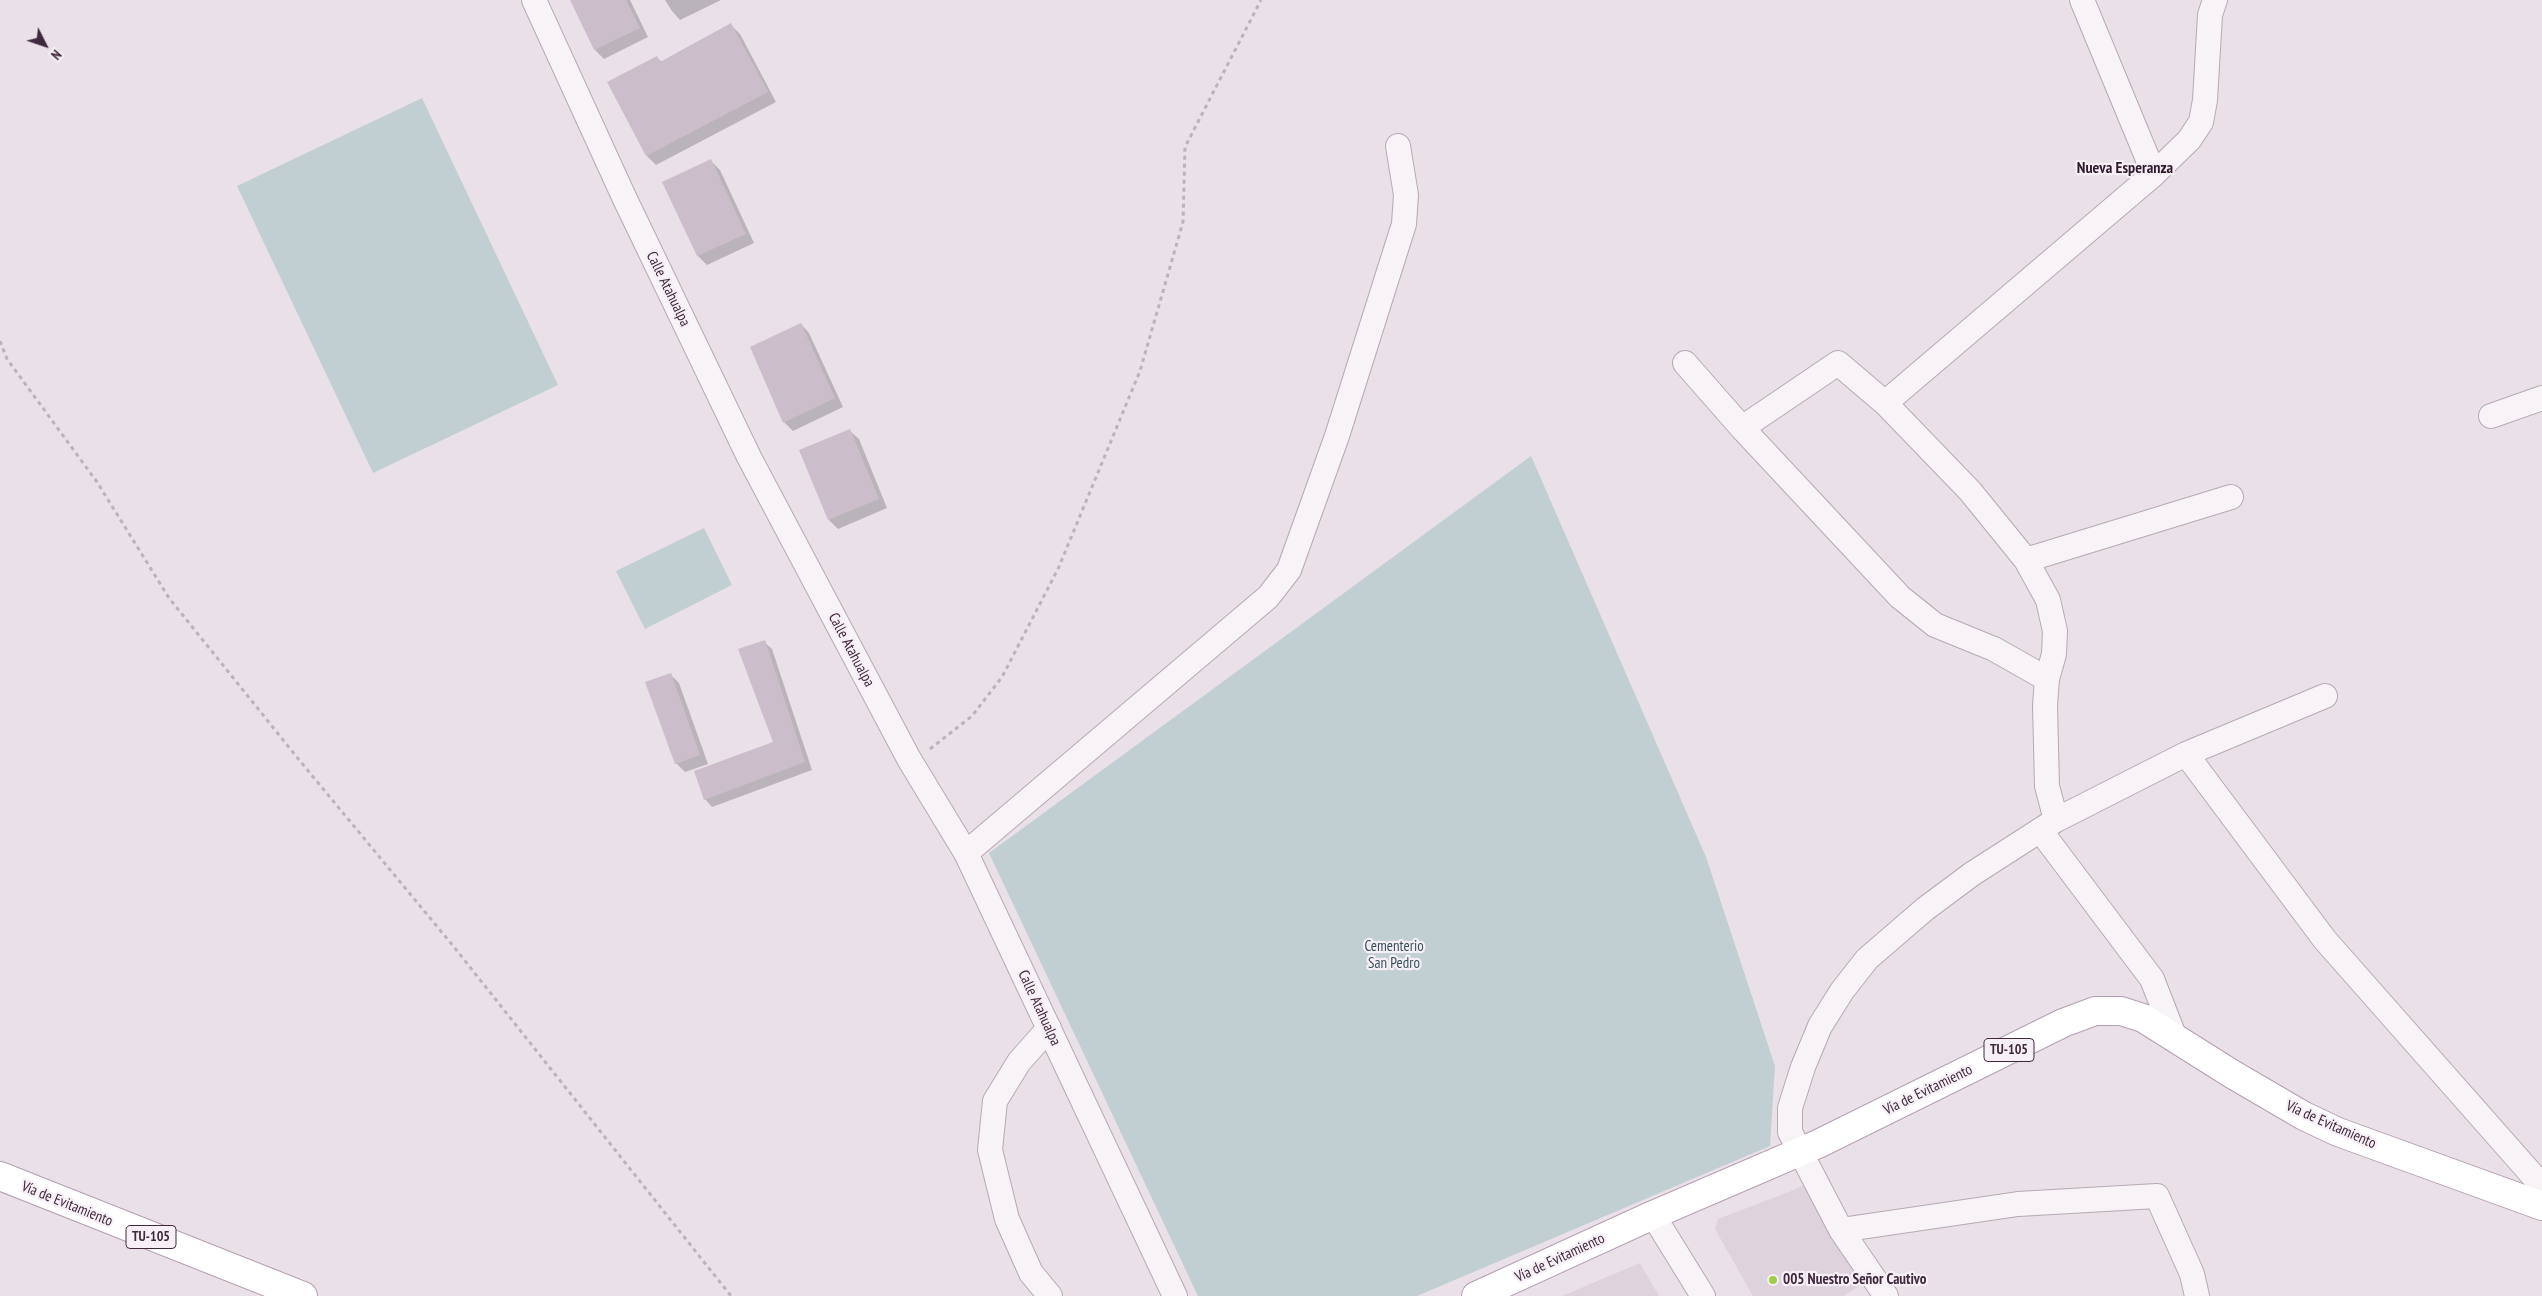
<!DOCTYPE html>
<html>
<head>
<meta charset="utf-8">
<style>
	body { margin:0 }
	#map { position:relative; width:2542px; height:1296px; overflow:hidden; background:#e9e0e8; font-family:"PT Sans Narrow",sans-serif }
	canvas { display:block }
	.north { position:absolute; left:20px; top:20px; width:50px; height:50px; -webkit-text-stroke:4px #f6f0f6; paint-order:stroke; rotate:131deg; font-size:14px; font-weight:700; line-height:20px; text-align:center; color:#40293d }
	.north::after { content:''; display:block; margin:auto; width:18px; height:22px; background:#40293d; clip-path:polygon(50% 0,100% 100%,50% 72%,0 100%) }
</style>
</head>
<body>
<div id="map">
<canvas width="2542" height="1296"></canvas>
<div class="north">N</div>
</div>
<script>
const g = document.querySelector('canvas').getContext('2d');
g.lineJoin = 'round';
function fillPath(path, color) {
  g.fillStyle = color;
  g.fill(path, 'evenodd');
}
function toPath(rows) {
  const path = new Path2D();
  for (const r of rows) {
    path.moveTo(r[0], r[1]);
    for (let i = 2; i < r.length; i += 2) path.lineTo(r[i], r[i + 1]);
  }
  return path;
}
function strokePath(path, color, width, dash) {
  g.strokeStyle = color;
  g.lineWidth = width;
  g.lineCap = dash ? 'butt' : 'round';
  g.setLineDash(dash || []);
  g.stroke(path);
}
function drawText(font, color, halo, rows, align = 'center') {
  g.font = font + ' "PT Sans Narrow",sans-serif';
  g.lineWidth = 4.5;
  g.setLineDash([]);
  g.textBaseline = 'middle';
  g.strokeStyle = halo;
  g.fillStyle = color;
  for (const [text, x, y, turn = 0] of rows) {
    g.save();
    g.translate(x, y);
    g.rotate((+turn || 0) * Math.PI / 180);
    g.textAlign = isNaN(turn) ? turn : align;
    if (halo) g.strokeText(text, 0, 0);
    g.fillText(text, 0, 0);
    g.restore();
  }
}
const built = toPath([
	[1817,1178,1876,1276,1843,1296,1753,1296,1715,1229,1718,1219,1789,1192],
	[1640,1263,1659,1296,1562,1296]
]);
const green = toPath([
	[422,98,558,385,373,473,237,186],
	[1531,456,1706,857,1775,1066,1770,1146,1417,1296,1198,1296,989,853],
	[704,528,732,585,645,629,616,571]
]);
const shadow = toPath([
	[571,0,630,0,648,37,604,59,595,50],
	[665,0,721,0,680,20,672,11],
	[731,25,740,34,776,102,656,165,647,156,609,82,656,57,662,62],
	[711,161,720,170,754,243,707,265,698,256,664,183],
	[801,324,809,333,843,407,793,431,784,422],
	[850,431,859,439,887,508,838,529,829,520,801,451],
	[764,642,772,649,812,770,712,807,705,799,774,743],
	[670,674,679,683,708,764,685,772,676,763]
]);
const building = toPath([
	[570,0,626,0,640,28,594,50],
	[731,23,768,92,646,156,607,82,657,56,660,62],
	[711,159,746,234,697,256,662,182],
	[801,323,835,398,783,423,750,347],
	[850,429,879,499,828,520,799,450],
	[765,640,805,762,704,800,694,771,773,742,738,649],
	[671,673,700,755,675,764,645,682]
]);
const path = toPath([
	[0,341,7,359,97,482,169,598,300,761,454,947,731,1296],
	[930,749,972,716,1002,677,1058,569,1140,371,1183,222,1185,147,1261,0]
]);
const street = toPath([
	[534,0,624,197,749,457,909,759,966,853,1175,1296],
	[2082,0,2154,174],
	[1685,363,1742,428,1900,597,1935,625,1994,649,2047,679],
	[1885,403,2154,174,2189,140,2201,122,2205,100,2210,15,2215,0],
	[2491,416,2542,398],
	[1742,428,1838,363,1885,403,1970,491,2026,560,2048,600,2055,631,2054,654,2047,679,2045,705,2047,786,2056,820],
	[2026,560,2231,497],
	[2186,754,2325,940,2542,1186],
	[2040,830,2152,979,2175,1038],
	[966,853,1268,597,1289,570,1337,436,1404,224,1406,195,1398,146],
	[1049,1028,1019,1062,995,1101,990,1150,1007,1219,1031,1273,1050,1296],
	[1653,1215,1703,1296],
	[1841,1230,2018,1204,2157,1196,2192,1274,2197,1296],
	[1886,1296,1841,1230,1790,1132,1790,1108,1803,1067,1820,1026,1842,991,1867,959,1925,909,1972,874,2056,820,2186,754,2325,696]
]);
const primary = toPath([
	[0,1176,303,1296],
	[1476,1296,1653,1215,1818,1144,2063,1023,2095,1011,2121,1011,2143,1018,2232,1074,2304,1116,2338,1132,2542,1206]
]);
const markers = [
	[1773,1280,5,"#9fcd46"]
];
const shields = [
	[2009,1050,50],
	[151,1237,50]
];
const shieldNames = [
	["TU-105",2009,1050],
	["TU-105",151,1237]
];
const streetNames = [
	["Calle Atahualpa",668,289,64],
	["Calle Atahualpa",851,650,62],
	["Calle Atahualpa",1039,1008,65],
	["Vía de Evitamiento",1928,1090,-26],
	["Vía de Evitamiento",2331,1125,24],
	["Vía de Evitamiento",67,1204,22],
	["Vía de Evitamiento",1560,1258,-25]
];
const parkNames = [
	["Cementerio",1394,947],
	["San Pedro",1394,964]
];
const poiNames = [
	["005 Nuestro Señor Cautivo",1783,1280]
];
const neighbourhoodNames = [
	["Nueva Esperanza",2125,168]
];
fillPath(built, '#ded2dd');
fillPath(green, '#c1cfd3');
fillPath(shadow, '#0003');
fillPath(building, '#ccbdca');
strokePath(street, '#b6a9b5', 26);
strokePath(primary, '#b4a0b3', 30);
strokePath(path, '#bcb2bb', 3, [4, 4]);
strokePath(street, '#f7f3f7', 24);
strokePath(primary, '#fff', 28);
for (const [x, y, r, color] of markers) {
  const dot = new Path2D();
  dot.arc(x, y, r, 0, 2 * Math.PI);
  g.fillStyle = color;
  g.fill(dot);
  strokePath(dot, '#f6f0f6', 2);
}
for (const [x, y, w] of shields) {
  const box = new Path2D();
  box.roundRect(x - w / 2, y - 11.5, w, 23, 4);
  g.fillStyle = '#f6f0f6';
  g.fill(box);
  strokePath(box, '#40293d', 1);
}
drawText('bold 14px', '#40293d', null, shieldNames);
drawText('15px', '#40293d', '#f6f0f6', streetNames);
drawText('15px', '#36505c', '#f6f0f6', parkNames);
drawText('bold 15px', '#40293d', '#f6f0f6', poiNames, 'left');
drawText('bold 16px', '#311b2e', '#f6f0f6', neighbourhoodNames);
</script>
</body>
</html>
